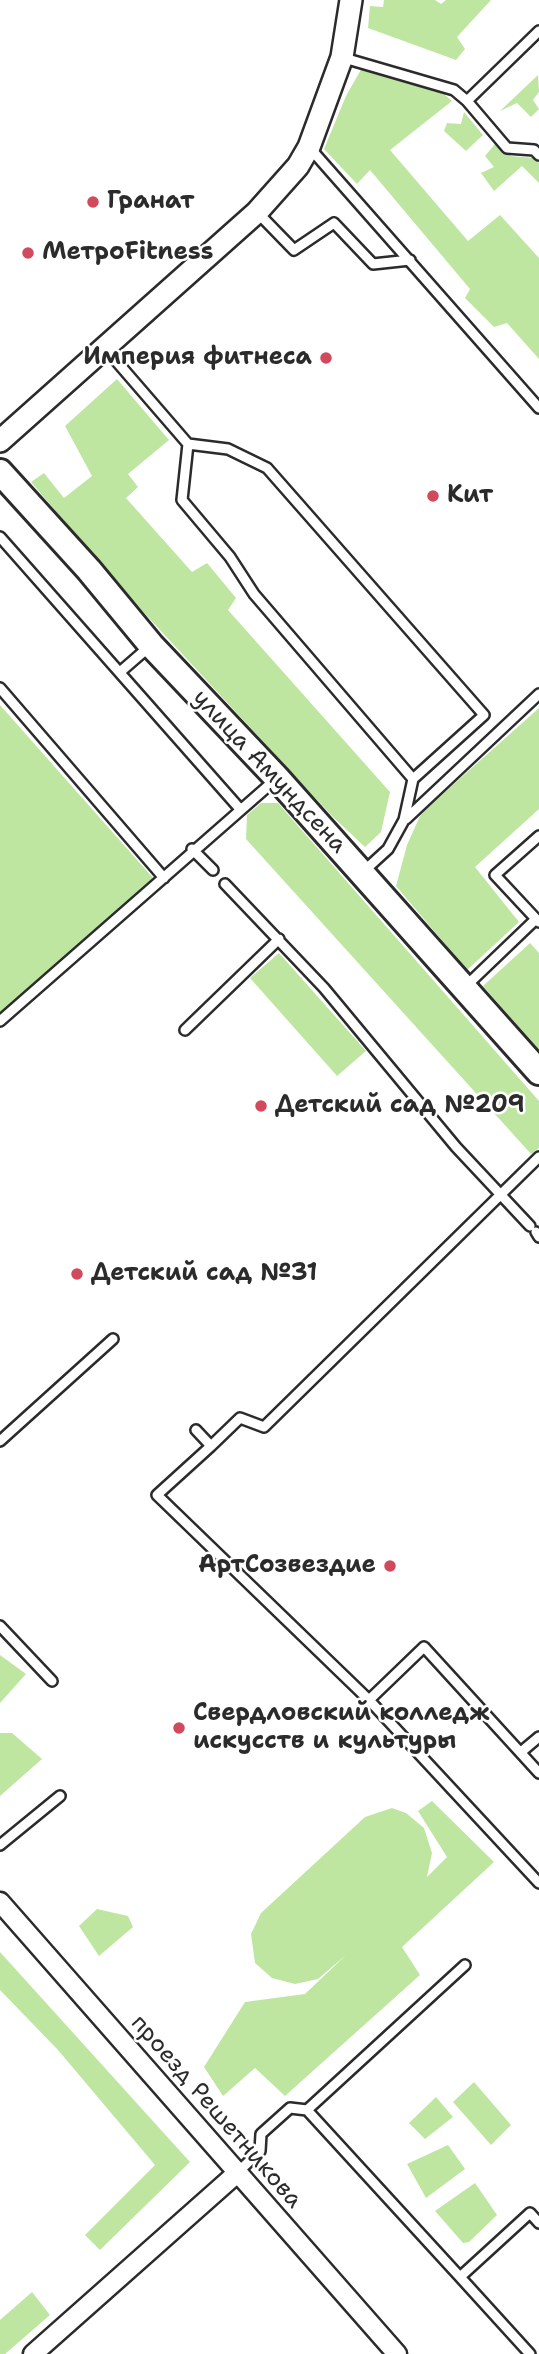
<!DOCTYPE html>
<html>
<head>
<meta charset="utf-8">
<style>
	body { margin:0 }
	canvas { display:block; background:#fff }
</style>
</head>
<body>
<canvas width="539" height="2354"></canvas>
<script>
const g = document.querySelector('canvas').getContext('2d');
g.lineJoin = 'round';
function fillPath(path, color) {
  g.fillStyle = color;
  g.fill(path, 'evenodd');
}
function toPath(rows) {
  const path = new Path2D();
  for (const r of rows) {
    path.moveTo(r[0], r[1]);
    for (let i = 2; i < r.length; i += 2) path.lineTo(r[i], r[i + 1]);
  }
  return path;
}
function strokePath(path, color, width, dash) {
  g.strokeStyle = color;
  g.lineWidth = width;
  g.lineCap = dash ? 'butt' : 'round';
  g.setLineDash(dash || []);
  g.stroke(path);
}
function drawText(font, color, halo, rows, align = 'center') {
  g.font = font + ' "Shantell Sans",sans-serif';
  g.lineWidth = 5;
  g.setLineDash([]);
  g.textBaseline = 'middle';
  g.strokeStyle = halo;
  g.fillStyle = color;
  for (const [text, x, y, turn = 0] of rows) {
    g.save();
    g.translate(x, y);
    g.rotate((+turn || 0) * Math.PI / 180);
    g.textAlign = isNaN(turn) ? turn : align;
    if (halo) g.strokeText(text, 0, 0);
    g.fillText(text, 0, 0);
    g.restore();
  }
}
const green = toPath([
	[384,0,435,0,441,4,446,0,491,0,457,37,465,49,456,60,368,28,370,6,383,7],
	[363,66,437,88,452,101,390,150,468,241,500,215,539,258,539,359,507,323,494,327,465,298,470,289,370,170,357,184,324,149,346,96],
	[538,75,539,92,533,100,539,109,531,117,517,103,500,111],
	[464,112,483,135,466,151,444,131,447,123,461,124],
	[495,144,511,156,534,158,539,163,539,183,522,166,494,191,481,173,494,167,485,156],
	[117,379,169,440,128,474,138,487,126,498,192,572,207,563,236,598,228,610,390,792,381,832,365,847,332,816,123,590,31,482,44,473,64,498,92,476,65,426],
	[0,705,153,878,0,1014],
	[539,708,539,809,475,867,519,922,467,970,396,886,407,845,420,816,428,807],
	[261,803,278,803,539,1101,539,1148,531,1154,246,839,247,815],
	[530,943,539,953,539,1050,483,986],
	[279,953,366,1051,337,1076,250,978],
	[0,1655,26,1674,0,1703],
	[0,1733,12,1733,42,1759,0,1796],
	[432,1801,494,1862,402,1947,420,1975,285,2096,255,2068,223,2096,204,2067,245,2002,305,1994,346,1955,318,1979,295,1984,272,1978,255,1963,251,1934,261,1913,365,1817,392,1808,406,1813,424,1828,432,1853,427,1877,447,1857,418,1811],
	[97,1909,128,1916,133,1927,99,1956,79,1926],
	[0,1952,190,2162,100,2250,85,2235,155,2165,58,2050,0,1990],
	[474,2082,511,2125,491,2145,453,2102],
	[436,2097,453,2117,425,2139,409,2123],
	[448,2145,465,2169,426,2198,407,2164],
	[475,2183,497,2215,469,2242,463,2243,435,2211],
	[32,2292,50,2315,5,2354,0,2354,0,2320]
]);
const service = toPath([
	[344,58,454,90,467,101,539,31],
	[467,101,507,148,534,150,539,155],
	[309,147,539,408],
	[258,213,294,250,334,223,373,264,410,260],
	[105,348,188,444],
	[0,537,240,809],
	[120,672,150,646],
	[0,688,164,878],
	[406,819,539,694],
	[192,849,213,870],
	[364,871,388,849,404,820,413,779,484,715,267,468,228,449,188,444,182,500,230,557,254,594,413,779],
	[225,884,324,988,456,1147,530,1226],
	[536,919,495,875,539,836],
	[465,987,536,919,539,922],
	[0,1021,275,780],
	[185,1030,279,939],
	[536,1232,539,1237],
	[196,1430,211,1446,157,1495,369,1700],
	[0,1441,113,1339],
	[211,1446,240,1418,264,1427,539,1157],
	[0,1626,52,1681],
	[521,1752,539,1737],
	[539,1773,424,1647,369,1700,539,1883],
	[0,1845,60,1796],
	[307,2110,460,2277],
	[237,2173,260,2151,261,2134,290,2108,307,2110,465,1965],
	[530,2354,460,2277,530,2213,539,2223]
]);
const minor = toPath([
	[0,1902,397,2354],
	[33,2354,236,2174]
]);
const tertiary = toPath([
	[0,441,257,212,298,166,309,147,342,57,351,0]
]);
const secondary = toPath([
	[0,472,89,570,151,645,277,778,539,1072]
]);
const markers = [
	[93,202,7,"#d1495b"],
	[28,253,7,"#d1495b"],
	[326,358,7,"#d1495b"],
	[433,496,7,"#d1495b"],
	[261,1106,7,"#d1495b"],
	[77,1274,7,"#d1495b"],
	[390,1566,7,"#d1495b"],
	[179,1728,7,"#d1495b"]
];
const poiNames = [
	["Гранат",107,202],
	["МетроFitness",42,253],
	["Империя фитнеса",312,358,"right"],
	["Кит",447,496],
	["Детский сад №209",275,1106],
	["Детский сад №31",91,1274],
	["АртСозвездие",376,1566,"right"],
	["Свердловский колледж",193,1714],
	["искусств и культуры",193,1742]
];
const streetNames = [
	["улица Амундсена",269,772,47],
	["проезд Решетникова",216,2112,49]
];
fillPath(green, '#bee6a1');
strokePath(service, '#2b2b2b', 14);
strokePath(minor, '#2b2b2b', 23);
strokePath(tertiary, '#2b2b2b', 26);
strokePath(secondary, '#2b2b2b', 30);
strokePath(service, '#fff', 9);
strokePath(minor, '#fff', 18);
strokePath(tertiary, '#fff', 21);
strokePath(secondary, '#fff', 24);
for (const [x, y, r, color] of markers) {
  const dot = new Path2D();
  dot.arc(x, y, r, 0, 2 * Math.PI);
  g.fillStyle = color;
  g.fill(dot);
  strokePath(dot, '#fff', 2.5);
}
drawText('bold 24px', '#2b2b2b', '#fff', poiNames, 'left');
drawText('24px', '#2b2b2b', '#fff', streetNames);
</script>
</body>
</html>
